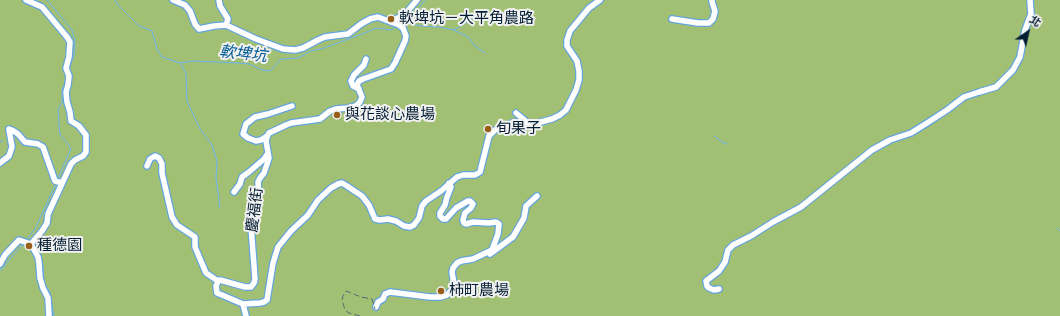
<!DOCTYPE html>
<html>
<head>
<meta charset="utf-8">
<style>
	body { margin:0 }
	#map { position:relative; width:1060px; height:316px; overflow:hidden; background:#dae6f2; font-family:Figtree,"Noto Sans TC",sans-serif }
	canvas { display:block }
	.north { position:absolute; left:1008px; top:12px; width:40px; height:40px; -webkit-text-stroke:3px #f1f1f1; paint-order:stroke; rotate:34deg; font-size:11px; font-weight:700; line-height:16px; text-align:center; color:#031d32 }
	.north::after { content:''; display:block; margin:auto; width:14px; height:18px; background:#031d32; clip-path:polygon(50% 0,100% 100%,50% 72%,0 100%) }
</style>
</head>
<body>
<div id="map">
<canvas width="1060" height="316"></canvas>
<div class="north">北</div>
</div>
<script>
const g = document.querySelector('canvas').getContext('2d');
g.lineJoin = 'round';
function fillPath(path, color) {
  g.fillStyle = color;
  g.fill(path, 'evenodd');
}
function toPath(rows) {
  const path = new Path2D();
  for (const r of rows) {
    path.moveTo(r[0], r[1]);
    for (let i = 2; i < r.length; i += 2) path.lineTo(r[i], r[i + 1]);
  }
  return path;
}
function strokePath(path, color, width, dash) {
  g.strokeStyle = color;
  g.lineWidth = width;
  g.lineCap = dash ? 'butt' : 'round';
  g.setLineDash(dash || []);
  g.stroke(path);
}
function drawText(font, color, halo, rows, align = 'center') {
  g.font = font + ' Figtree,"Noto Sans TC",sans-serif';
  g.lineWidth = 4;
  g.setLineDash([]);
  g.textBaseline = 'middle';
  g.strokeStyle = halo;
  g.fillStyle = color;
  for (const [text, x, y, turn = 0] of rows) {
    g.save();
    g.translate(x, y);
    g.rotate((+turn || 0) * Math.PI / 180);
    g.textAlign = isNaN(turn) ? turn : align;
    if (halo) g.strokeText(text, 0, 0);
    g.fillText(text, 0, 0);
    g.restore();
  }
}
const green = toPath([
	[0,0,1060,0,1060,316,0,316]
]);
const stream = toPath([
	[47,0,72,30,75,41,74,55,69,69],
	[115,0,118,5,139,26,152,31,157,49,162,57,180,63,193,61,240,63,249,64,262,70,270,71,281,59,298,58,311,51,324,48,362,34,376,28,391,30,396,27],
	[405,22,421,26,439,27,454,30,461,26,479,14,488,9],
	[402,23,411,18,425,0],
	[454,30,468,37,475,46,485,53],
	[181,64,186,74,187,101,200,129,212,145,217,161,216,178,220,208],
	[714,136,722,142,727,144],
	[0,142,3,141],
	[57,180,71,149,68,144,60,135,58,110,62,102,62,91,67,75],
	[1057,228,1060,231],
	[26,240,35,229,56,183],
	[34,245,38,250,40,256],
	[41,259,43,266,44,283,50,292,54,316],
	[0,271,23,244]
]);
const minor = toPath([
	[173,0,185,5,190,11,195,24,199,29,214,26,226,25,256,39,283,49,295,50,303,48,318,40,325,37,348,34,361,24,370,19,378,17,399,25,403,28,406,36,405,41,395,63,391,69,363,79,359,81,357,85,362,97,360,102,356,106,348,108,336,109,330,111,320,119,291,123,286,125,269,133,267,137,266,141,269,158,264,173,260,178,258,182,259,197,257,209,251,226,255,279,254,283,251,287,245,287,220,280,218,281,216,286,217,293,222,295,243,304,260,303,264,302,267,300,273,263,278,247,291,231,308,215,318,200,331,188,338,184,342,183,347,186,362,196,369,205,375,219,380,220,388,219,396,221,404,226,410,227,414,225,419,218,422,206,426,201,441,191,457,177,463,175,475,175,480,172,489,136,495,130,512,123,518,122,530,123,537,123,552,119,560,115,566,110,576,90,579,80,579,71,577,61,567,46,567,40,570,31,589,8,600,0],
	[219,0,220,6,228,19,226,25],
	[672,19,698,23,709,23,713,19,715,11,712,2,712,0],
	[391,22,406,13,417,0],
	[359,89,353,86,351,81,354,75,364,65,366,59],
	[516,113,528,123],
	[267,136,261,140,256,141,248,138,243,134,246,124,255,117,268,114,292,106],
	[0,163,9,156,12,147,9,129,12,130,18,134,25,142,38,144,43,147,55,181,62,183],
	[147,166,150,159,155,156,159,158,162,164,162,173,172,217,177,225,195,237,195,247,206,273,218,281],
	[234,192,240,184,242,177,249,172,264,159,268,153],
	[31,244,38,257,39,263,40,278,43,288,48,298,49,316],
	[490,254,513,237,524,218,526,206,537,196],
	[0,264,5,255,19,240,31,244,42,231,47,223,48,214,71,164,75,160,83,156,86,152,86,135,79,126,71,121,70,112,67,102,66,92,68,85,69,76,66,68,69,57,70,42,67,37,42,7,26,0],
	[719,289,714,290,709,288,707,286,706,281,719,271,725,262,728,250,733,245,751,236,773,222,801,207,872,150,890,140,911,133,927,123,947,110,964,97,979,92,996,87,1013,70,1020,57,1025,30,1031,14,1030,0],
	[243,304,246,316],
	[376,307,378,302,383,299,385,294,390,292,430,297,440,297,447,295,453,288,454,284,452,272,453,268,457,263,461,261,473,259,492,250,498,234,499,224,496,222,489,223,473,222,466,224,464,223,463,220,465,213,471,208,473,204,470,201,468,201,456,208,446,219,443,219,440,216,440,213,445,205,447,197,451,187,449,183]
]);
const rail = toPath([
	[360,316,349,313,345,310,342,300,343,296,346,291,361,297,372,299,375,309]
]);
const markers = [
	[391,19,4,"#975f1a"],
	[337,115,4,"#975f1a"],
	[488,129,4,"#975f1a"],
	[29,246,4,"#975f1a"],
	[441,291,4,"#975f1a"]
];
const poiNames = [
	["軟埤坑－大平角農路",399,19],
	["與花談心農場",345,115],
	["旬果子",496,129],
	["種德園",37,246],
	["柿町農場",449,291]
];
const streetNames = [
	["慶福街",255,210,-83]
];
const waterNames = [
	["軟埤坑",243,54,6]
];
fillPath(green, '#a2c074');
strokePath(stream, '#6ab4f3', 1);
strokePath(minor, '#65a5dc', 8);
strokePath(minor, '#fff', 5.5);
strokePath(rail, '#54697a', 1, [6, 3]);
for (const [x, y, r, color] of markers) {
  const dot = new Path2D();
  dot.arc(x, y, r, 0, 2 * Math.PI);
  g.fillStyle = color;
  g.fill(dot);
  strokePath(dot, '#f1f1f1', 1.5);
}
drawText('15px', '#031d32', '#f1f1f1', poiNames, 'left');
drawText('15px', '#031d32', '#f1f1f1', streetNames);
drawText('italic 16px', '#005b95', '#f1f1f1', waterNames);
</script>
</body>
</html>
